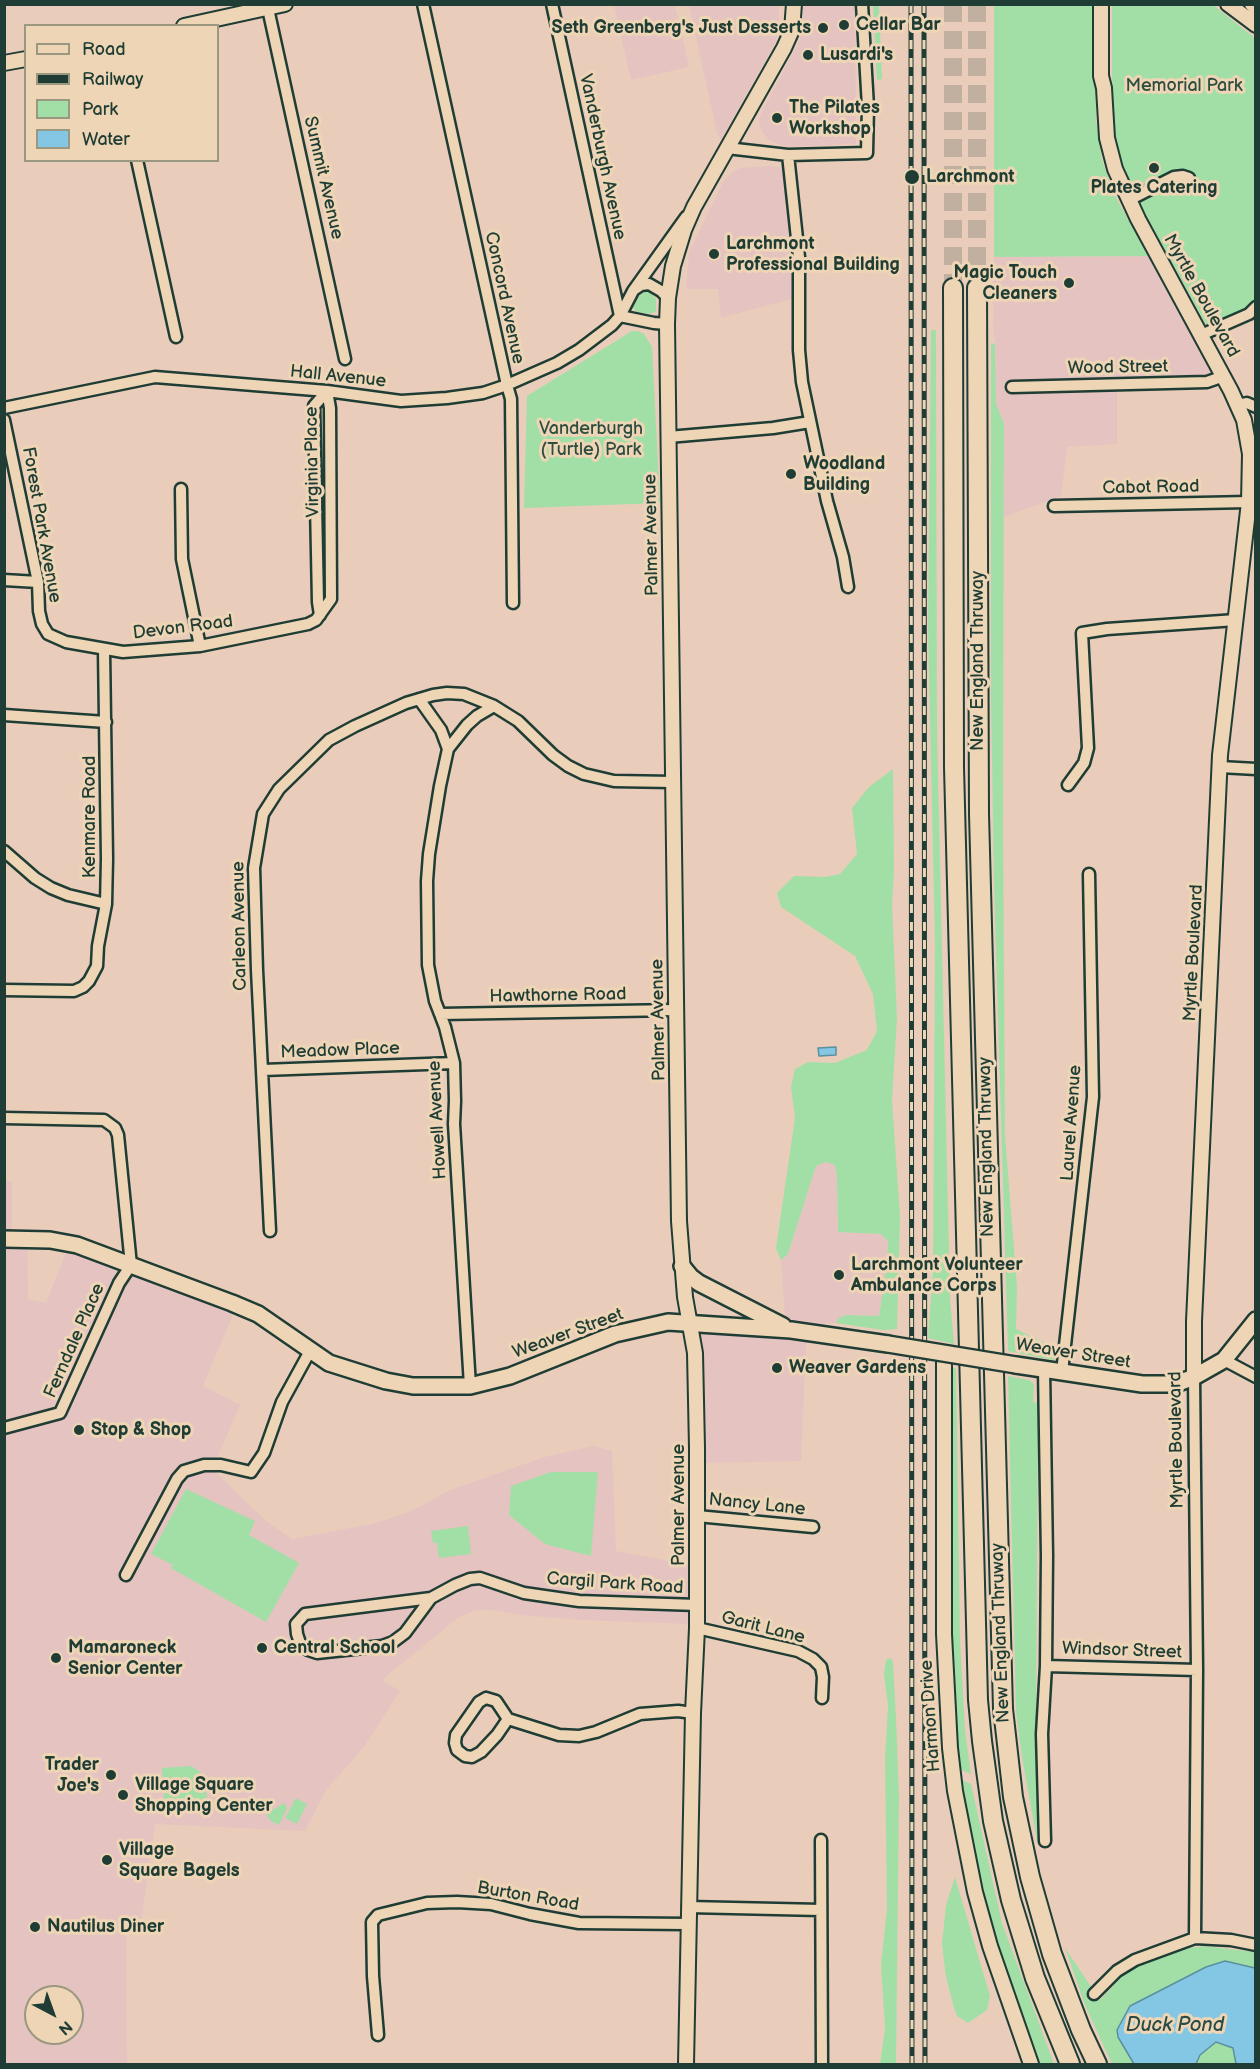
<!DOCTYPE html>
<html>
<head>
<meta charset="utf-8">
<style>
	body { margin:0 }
	#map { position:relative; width:1260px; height:2069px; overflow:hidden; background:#e9cdba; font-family:"Balsamiq Sans",sans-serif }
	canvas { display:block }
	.frame { position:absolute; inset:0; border:6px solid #1f3d34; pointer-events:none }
	.legend { position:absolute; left:24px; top:24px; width:195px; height:138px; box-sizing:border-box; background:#edd5b5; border:2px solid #9b9881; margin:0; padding:8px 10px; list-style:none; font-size:18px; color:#1f3d34 }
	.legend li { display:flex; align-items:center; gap:12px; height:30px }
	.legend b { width:30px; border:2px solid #9b9881 }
	.north { position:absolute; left:24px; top:1985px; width:60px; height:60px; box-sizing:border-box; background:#edd5b5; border:2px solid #9b9881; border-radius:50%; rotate:139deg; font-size:16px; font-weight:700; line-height:24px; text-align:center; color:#1f3d34 }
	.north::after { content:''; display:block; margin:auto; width:21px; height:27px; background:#1f3d34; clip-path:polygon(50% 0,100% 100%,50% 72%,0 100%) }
</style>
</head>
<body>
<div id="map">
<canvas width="1260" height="2069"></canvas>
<div class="frame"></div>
<ul class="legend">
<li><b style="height:8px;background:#edd5b5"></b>Road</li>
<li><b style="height:8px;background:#1f3d34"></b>Railway</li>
<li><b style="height:16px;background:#a2dfa6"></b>Park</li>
<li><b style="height:16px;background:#83c7e4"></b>Water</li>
</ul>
<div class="north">N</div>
</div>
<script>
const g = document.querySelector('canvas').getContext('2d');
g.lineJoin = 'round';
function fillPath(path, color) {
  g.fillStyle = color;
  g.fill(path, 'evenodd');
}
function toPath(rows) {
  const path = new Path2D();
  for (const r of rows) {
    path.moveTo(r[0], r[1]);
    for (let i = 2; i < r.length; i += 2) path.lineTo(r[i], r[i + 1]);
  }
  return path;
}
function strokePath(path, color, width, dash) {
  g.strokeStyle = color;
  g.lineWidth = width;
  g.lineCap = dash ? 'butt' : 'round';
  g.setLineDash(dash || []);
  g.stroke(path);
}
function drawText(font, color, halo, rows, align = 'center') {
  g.font = font + ' "Balsamiq Sans",sans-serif';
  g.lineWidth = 6;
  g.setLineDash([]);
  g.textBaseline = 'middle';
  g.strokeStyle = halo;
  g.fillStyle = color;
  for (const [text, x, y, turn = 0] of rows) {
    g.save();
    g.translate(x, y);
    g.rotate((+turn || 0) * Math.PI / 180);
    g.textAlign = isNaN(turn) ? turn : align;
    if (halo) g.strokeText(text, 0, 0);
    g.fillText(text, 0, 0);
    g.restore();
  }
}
const built = toPath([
	[614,5,675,5,689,67,631,80],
	[689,5,779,5,779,28,776,42,721,139,717,133],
	[802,5,855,5,856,144,788,147,770,141,763,133,759,125,760,116,800,39,803,22],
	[769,166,779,167,782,170,784,181,794,263,795,298,721,318,718,289,686,289,689,253,723,182,731,173,740,168],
	[1148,256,1218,381,1117,389,1117,444,1067,447,1061,496,1004,517,1004,424,996,404,995,340,993,331,994,257],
	[826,1162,835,1165,837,1177,838,1232,881,1234,888,1241,887,1264,879,1316,846,1315,839,1318,836,1323,807,1325,801,1461,700,1463,696,1328,786,1331,781,1260,788,1254,816,1166],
	[4,1181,12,1181,12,1234,27,1235,28,1299,46,1303,72,1237,239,1300,203,1386,240,1405,212,1469,265,1520,292,1539,372,1524,410,1512,448,1491,493,1475,545,1457,593,1446,612,1451,616,1551,690,1565,690,1624,581,1620,521,1615,493,1610,476,1610,459,1617,382,1680,400,1691,364,1747,326,1790,305,1831,155,1824,141,1923,126,1922,127,2064,5,2064],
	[36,1997,72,1997,72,2033,36,2033]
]);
const green = toPath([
	[873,5,879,5,882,79,877,80],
	[994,5,1095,5,1096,121,1102,160,1114,194,1148,256,994,257],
	[1112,5,1213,5,1255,38,1255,307,1210,332,1128,182,1122,165,1115,133,1112,77],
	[646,291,651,293,656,299,656,311,651,314,637,312,632,307,640,295],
	[931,330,936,330,937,731,950,1298,954,1344,928,1338,933,1270,935,944,928,627],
	[632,331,638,331,644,334,652,347,660,503,524,508,527,396],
	[991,343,995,344,996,404,1004,424,1003,805,1005,1136,1017,1287,1016,1329,1059,1350,1057,1358,1053,1360,1008,1351,994,883,991,701],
	[893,769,894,870,892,905,897,1018,892,1101,900,1216,897,1329,883,1330,836,1323,839,1318,846,1315,879,1316,887,1264,888,1241,881,1234,838,1232,837,1177,835,1165,826,1162,816,1166,788,1254,781,1260,776,1248,795,1118,791,1087,795,1069,808,1062,835,1063,867,1050,877,1031,873,994,855,956,781,907,777,893,794,876,825,877,840,874,857,854,852,808,869,787],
	[950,1368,956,1368,960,1641,965,1730,971,1774,958,1768,952,1715],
	[1008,1376,1029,1380,1034,1384,1033,1402,1038,1403,1036,1721,1038,1846,1022,1757,1016,1712],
	[551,1472,598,1472,591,1556,545,1544,509,1515,511,1486],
	[186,1489,255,1521,249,1535,299,1563,266,1622,171,1568,173,1565,151,1554],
	[468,1526,471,1554,439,1558,437,1543,433,1543,431,1531],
	[891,1658,893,1663,896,1717,899,1796,896,2064,880,2064,885,2028,881,1965,887,1909,885,1757,888,1706,884,1674,886,1660],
	[191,1766,205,1775,207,1800,195,1808,165,1810,162,1768],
	[960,1779,971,1784,1002,1923,1054,2064,1037,2064,989,1922,972,1847],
	[296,1798,307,1804,297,1824,285,1818],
	[284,1803,287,1808,279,1825,271,1821,266,1814],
	[955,1877,990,1996,987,2010,968,2023,957,2016,954,2008,946,1977,942,1944,946,1905],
	[1204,1946,1255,1952,1255,1968,1225,1961,1206,1967,1130,2006,1118,2037,1134,2064,1112,2064,1085,2005,1065,1948,1100,2000,1125,1973,1149,1960,1175,1950],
	[1216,2042,1233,2048,1236,2064,1196,2064,1200,2055]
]);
const water = toPath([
	[836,1047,836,1055,819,1056,818,1048,836,1047],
	[1225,1961,1255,1968,1255,2064,1236,2064,1233,2048,1216,2042,1200,2055,1196,2064,1134,2064,1118,2037,1117,2030,1130,2006,1206,1967,1225,1961]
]);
const motorwayTunnel = toPath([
	[953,4,953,288],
	[977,4,977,288]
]);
const minor = toPath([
	[267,4,345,359],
	[423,4,507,385,511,399,513,603],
	[552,4,620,316],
	[727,148,788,155,867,153,868,107,862,4],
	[788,155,799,257,799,350,802,382,827,501,843,557,848,587],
	[137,160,176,337],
	[1129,200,1174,177,1183,176,1189,178],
	[635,289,641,285,649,284,661,291,668,298],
	[620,316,654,323,667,324],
	[1201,335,1249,314,1256,307],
	[1012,387,1207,382,1224,376],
	[1238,405,1247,403,1256,407],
	[4,408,155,377,327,391,401,401,447,398,483,393,507,385,557,363,579,350,612,325,620,316,633,291,686,217],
	[4,420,38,582,39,611,42,624,48,634,66,642,123,652,200,646,308,624,316,620,331,599,330,408,327,391],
	[668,437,773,428,810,422],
	[181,489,182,559,200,646],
	[1054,506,1249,502],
	[4,580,38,582],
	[320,615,318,602,314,406,327,391],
	[419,699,441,730,448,749],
	[4,715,106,722],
	[1220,767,1256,769],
	[1068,785,1084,763,1088,748,1082,633,1107,629,1236,620],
	[4,851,35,878,51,888,68,895,106,904],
	[4,990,74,991,83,987,89,981,97,966,98,946,106,904,107,859,104,650],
	[440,1014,676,1010],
	[263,1070,454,1063],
	[4,1118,104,1120,115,1128,118,1135,131,1265,119,1283,60,1413,4,1428],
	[270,1231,257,970,254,868,263,814,279,789,329,740,355,726,406,703,433,695,447,693,464,694,494,706,518,721,553,755,568,766,584,774,614,781,673,782],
	[1224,1360,1256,1377],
	[1044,1369,1047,1556,1046,1666,1042,1734,1045,1841],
	[1062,1372,1093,1097,1089,874],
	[1194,1377,1197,1670,1195,1938],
	[470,1386,454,1124,455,1101,454,1063,445,1027,435,1001,428,965,427,881,429,854,440,786,448,749,467,725,477,716,494,706],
	[697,1516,813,1527],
	[126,1575,177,1479,184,1471,204,1465,221,1465,251,1472,264,1453,282,1402,310,1351],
	[431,1598,405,1633,393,1642,382,1646,317,1653,308,1650,300,1643,297,1634,296,1624,305,1614,431,1598],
	[431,1598,455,1585,470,1579,480,1578,524,1593,579,1601,697,1605],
	[697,1628,798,1651,813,1659,821,1667,823,1677,822,1698],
	[1046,1666,1197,1670],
	[486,1698,496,1701,508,1719,497,1735,481,1752,472,1757,465,1756,457,1750,455,1743,456,1735,479,1702,486,1698],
	[508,1719,559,1735,579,1736,596,1732,640,1714,678,1711,693,1713],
	[821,1840,822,2064],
	[688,1907,821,1910],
	[1094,1994,1117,1971,1135,1960,1195,1938,1231,1940,1256,1945],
	[378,2035,373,1976,372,1922,378,1915,427,1903,457,1902,491,1904,530,1914,579,1923,689,1924]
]);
const tertiary = toPath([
	[1101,4,1101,76,1104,88,1107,138,1115,169,1138,219,1231,391,1244,420,1250,454,1249,502,1220,755,1194,1321,1194,1377],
	[1228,4,1256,25],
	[1252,4,1256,8],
	[184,26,285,4],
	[4,63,26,59],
	[944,1354,944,1634,950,1748,955,1791,975,1892,990,1946,1031,2064],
	[686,2064,693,1713,697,1628,697,1448,695,1353,685,1297,679,1221,667,324,668,298,673,266,684,230,694,207,784,48,792,30,794,4]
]);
const secondary = toPath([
	[4,1239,50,1240,77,1245,232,1303,258,1314,329,1363,386,1381,413,1386,470,1386,510,1376,615,1334,668,1322,791,1330,888,1344],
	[682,1266,691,1277,699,1283,783,1326],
	[1016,1365,1142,1384,1176,1384,1194,1377,1224,1360,1256,1320]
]);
const motorway = toPath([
	[953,288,954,767,978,1700,982,1741,993,1821,1011,1900,1035,1978,1070,2064],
	[977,288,979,814,1003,1709,1013,1797,1030,1877,1052,1954,1081,2030,1097,2064]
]);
const rail = toPath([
	[911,4,912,2064],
	[924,4,925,2064]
]);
const secondaryBridge = toPath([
	[888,1344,1016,1365]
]);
const markers = [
	[844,25,6,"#1f3d34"],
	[823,28,6,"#1f3d34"],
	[808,55,6,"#1f3d34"],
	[777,118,6,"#1f3d34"],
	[1154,168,6,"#1f3d34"],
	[912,177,8,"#1f3d34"],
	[714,254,6,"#1f3d34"],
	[1069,283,6,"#1f3d34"],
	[791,474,6,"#1f3d34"],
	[839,1275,6,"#1f3d34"],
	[777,1368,6,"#1f3d34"],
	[79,1430,6,"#1f3d34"],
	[262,1648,6,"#1f3d34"],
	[56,1658,6,"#1f3d34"],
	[111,1775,6,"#1f3d34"],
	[123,1795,6,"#1f3d34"],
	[107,1860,6,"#1f3d34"],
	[35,1927,6,"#1f3d34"]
];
const poiNames = [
	["Cellar Bar",856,25],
	["Seth Greenberg's Just Desserts",811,28,"right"],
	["Lusardi's",820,55],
	["The Pilates",789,108],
	["Workshop",789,129],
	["Larchmont",926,177],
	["Plates Catering",1154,188,"center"],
	["Larchmont",726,244],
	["Professional Building",726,265],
	["Magic Touch",1057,273,"right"],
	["Cleaners",1057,294,"right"],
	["Woodland",803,464],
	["Building",803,485],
	["Larchmont Volunteer",851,1265],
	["Ambulance Corps",851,1286],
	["Weaver Gardens",789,1368],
	["Stop & Shop",91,1430],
	["Mamaroneck",68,1648],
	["Senior Center",68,1669],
	["Central School",274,1648],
	["Trader",99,1765,"right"],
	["Joe's",99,1786,"right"],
	["Village Square",135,1785],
	["Shopping Center",135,1806],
	["Village",119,1850],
	["Square Bagels",119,1871],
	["Nautilus Diner",47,1927]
];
const parkNames = [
	["Memorial Park",1184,86],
	["Vanderburgh",591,429],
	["(Turtle) Park",591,450]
];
const streetNames = [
	["Vanderburgh Avenue",602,157,78],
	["Summit Avenue",323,178,77],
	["Myrtle Boulevard",1201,296,61],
	["Concord Avenue",504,298,78],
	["Wood Street",1118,368,-1],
	["Hall Avenue",338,377,6],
	["Virginia Place",313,462,-91],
	["Cabot Road",1151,488,-1],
	["Forest Park Avenue",41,525,80],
	["Palmer Avenue",652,535,-91],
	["Devon Road",183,628,-7],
	["New England Thruway",978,661,-90],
	["Kenmare Road",90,817,-90],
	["Carleon Avenue",240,926,-91],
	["Myrtle Boulevard",1194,953,-87],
	["Hawthorne Road",558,996,-1],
	["Palmer Avenue",659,1020,-91],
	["Meadow Place",340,1051,-2],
	["Howell Avenue",438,1120,-93],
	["Laurel Avenue",1072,1123,-86],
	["New England Thruway",987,1147,-91],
	["Weaver Street",568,1334,-20],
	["Ferndale Place",75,1341,-66],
	["Weaver Street",1073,1354,9],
	["Myrtle Boulevard",1177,1440,-91],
	["Palmer Avenue",679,1505,-90],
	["Nancy Lane",757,1505,6],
	["Cargil Park Road",615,1584,4],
	["Garit Lane",763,1628,14],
	["New England Thruway",1001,1633,-92],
	["Windsor Street",1122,1651,2],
	["Harmon Drive",931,1716,-94],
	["Burton Road",528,1897,10]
];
const waterNames = [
	["Duck Pond",1175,2026]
];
fillPath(built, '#e5c3c0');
fillPath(green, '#a2dfa6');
fillPath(water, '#83c7e4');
strokePath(water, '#5b909e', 1.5);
strokePath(motorwayTunnel, '#c1b09f', 18, [18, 9]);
strokePath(minor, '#1f3d34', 15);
strokePath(tertiary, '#1f3d34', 18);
strokePath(secondary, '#1f3d34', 20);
strokePath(motorway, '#1f3d34', 22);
strokePath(minor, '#edd5b5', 10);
strokePath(tertiary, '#edd5b5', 14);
strokePath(secondary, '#edd5b5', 15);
strokePath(motorway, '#edd5b5', 18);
strokePath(rail, '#1f3d34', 5);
strokePath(rail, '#edd5b5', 3, [9]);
strokePath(secondaryBridge, '#1f3d34', 20, []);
strokePath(secondaryBridge, '#edd5b5', 15);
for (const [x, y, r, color] of markers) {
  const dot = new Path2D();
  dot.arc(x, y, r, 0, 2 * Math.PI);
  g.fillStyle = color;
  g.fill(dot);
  strokePath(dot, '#edd5b5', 2);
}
drawText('bold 18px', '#1f3d34', '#edd5b5', poiNames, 'left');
drawText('18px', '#2c4d3f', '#edd5b5', parkNames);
drawText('18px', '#1f3d34', '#edd5b5', streetNames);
drawText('italic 20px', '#294b46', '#edd5b5', waterNames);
</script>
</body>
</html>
